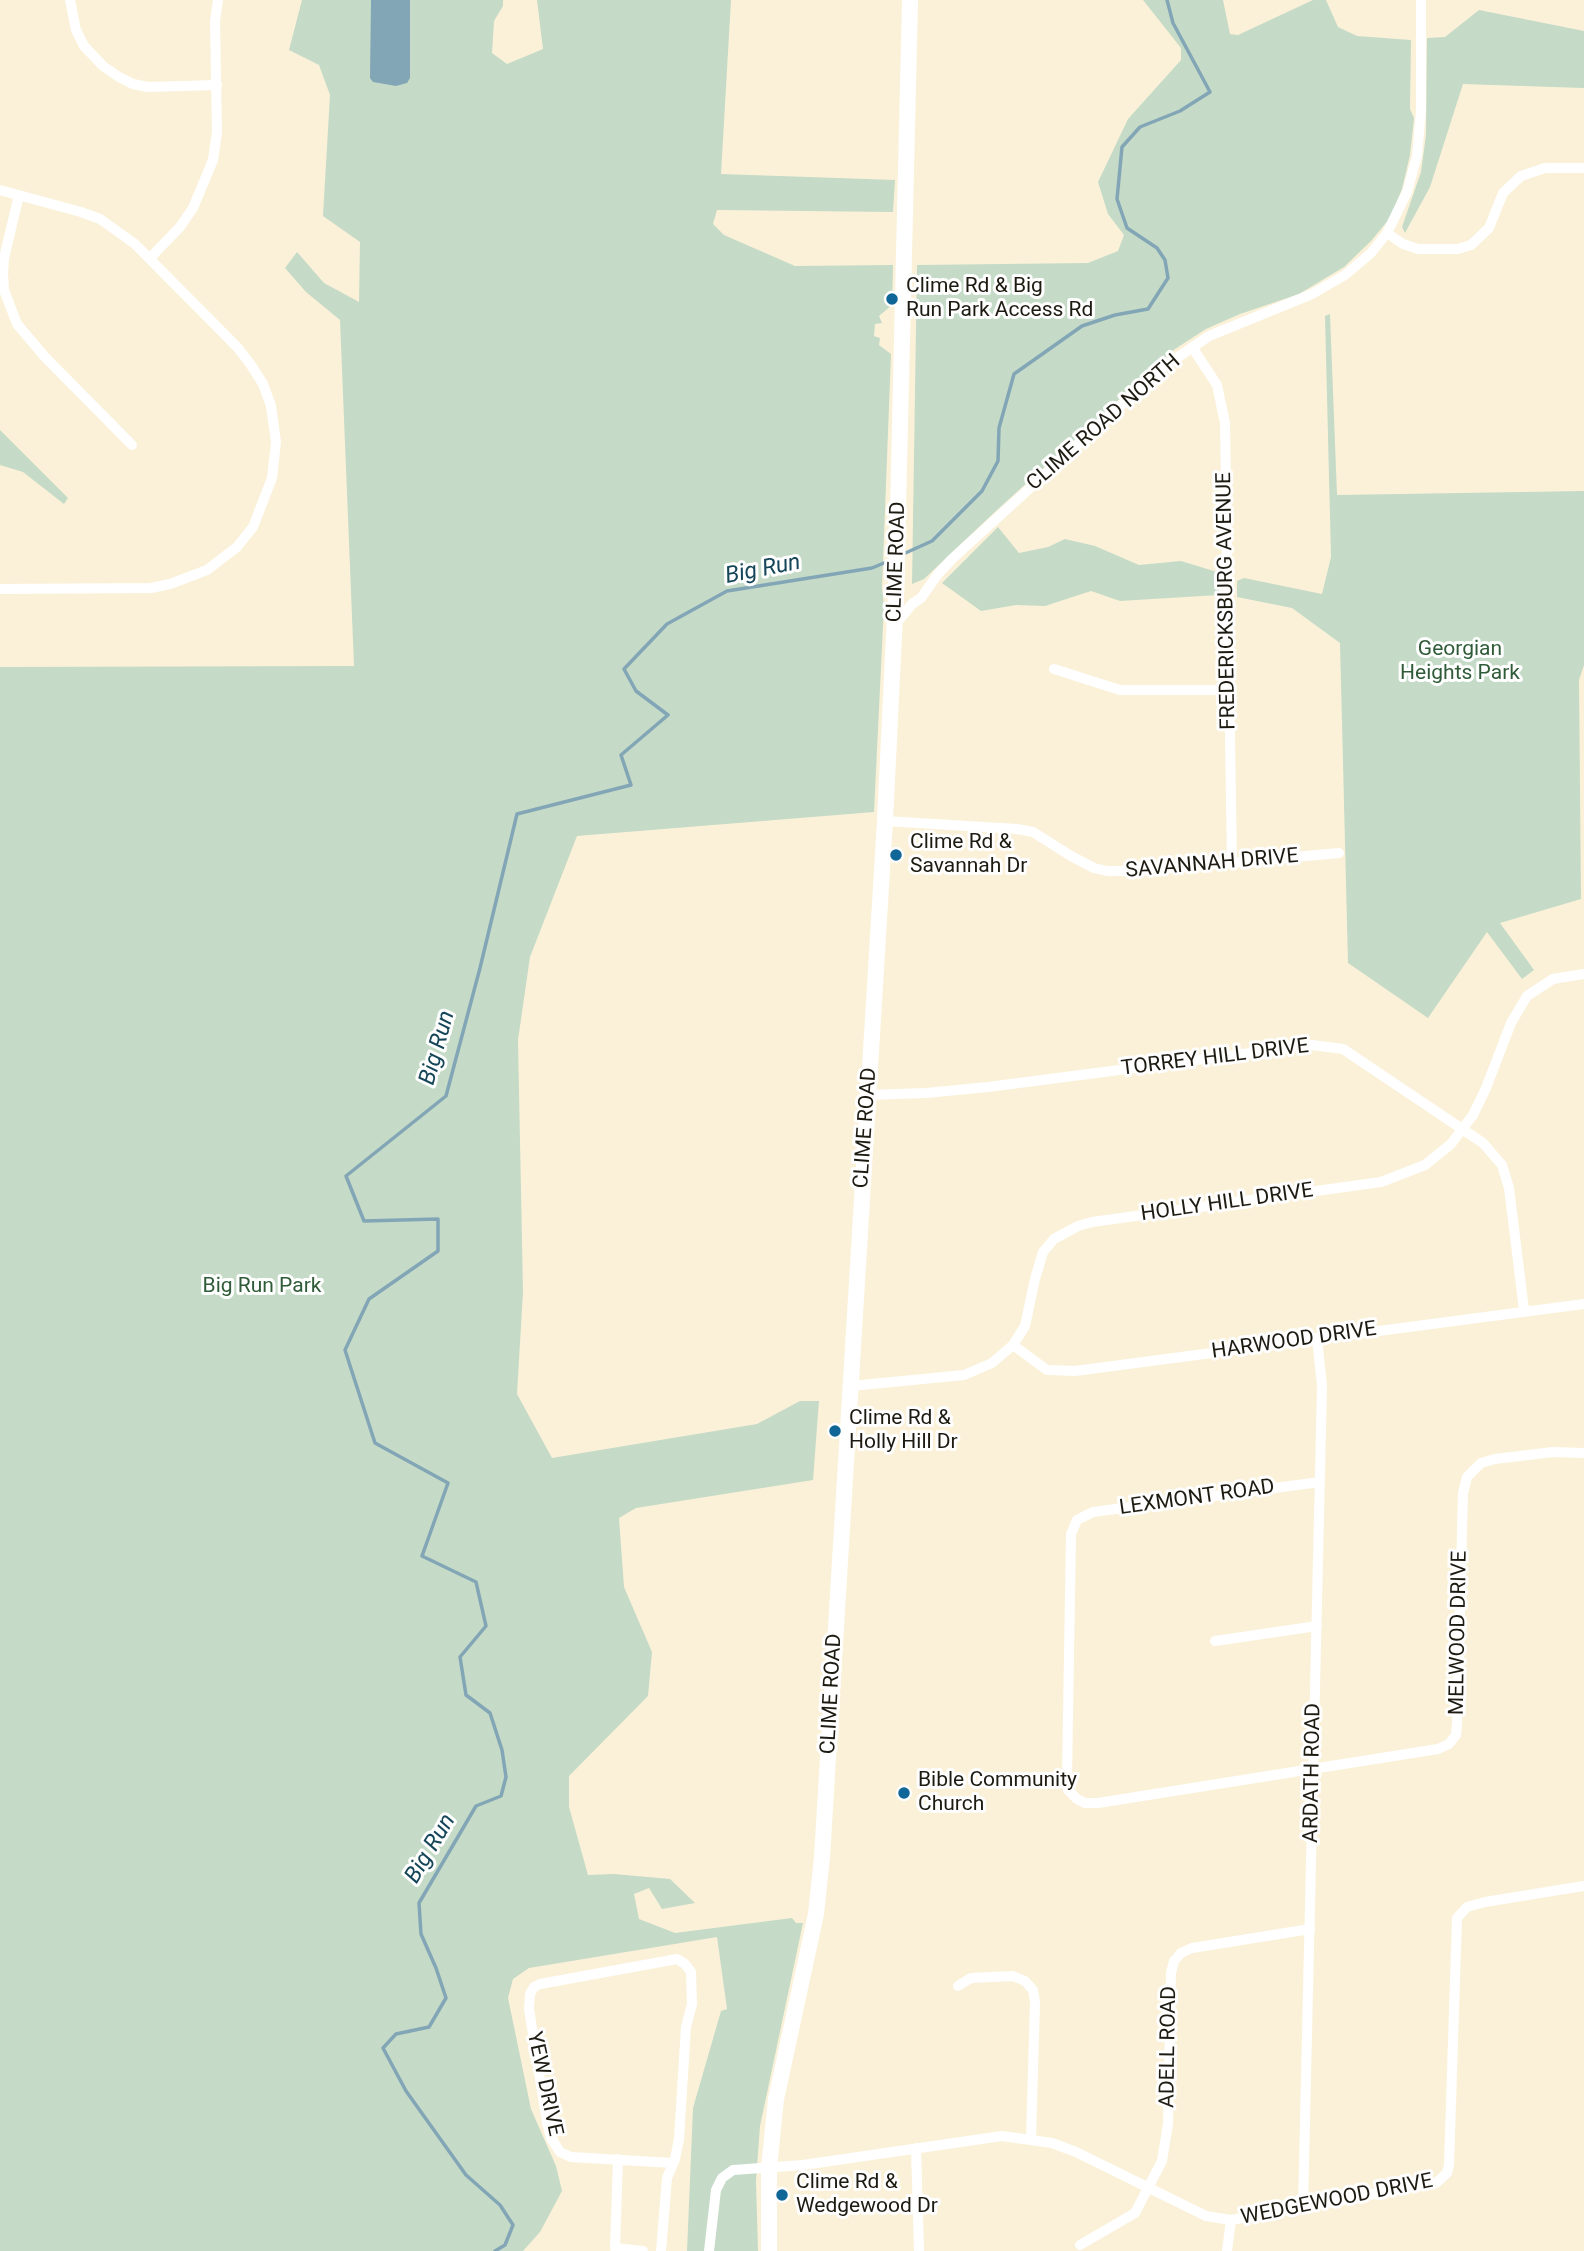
<!DOCTYPE html>
<html>
<head>
<meta charset="utf-8">
<style>
	body { margin:0 }
	canvas { display:block; background:#faf1d8 }
</style>
</head>
<body>
<canvas width="1584" height="2251"></canvas>
<script>
const g = document.querySelector('canvas').getContext('2d');
g.lineJoin = 'round';
function fillPath(path, color) {
  g.fillStyle = color;
  g.fill(path, 'evenodd');
}
function toPath(rows) {
  const path = new Path2D();
  for (const r of rows) {
    path.moveTo(r[0], r[1]);
    for (let i = 2; i < r.length; i += 2) path.lineTo(r[i], r[i + 1]);
  }
  return path;
}
function strokePath(path, color, width, dash) {
  g.strokeStyle = color;
  g.lineWidth = width;
  g.lineCap = dash ? 'butt' : 'round';
  g.setLineDash(dash || []);
  g.stroke(path);
}
function drawText(font, color, halo, rows, align = 'center') {
  g.font = font + ' Roboto,sans-serif';
  g.lineWidth = 6;
  g.setLineDash([]);
  g.textBaseline = 'middle';
  g.strokeStyle = halo;
  g.fillStyle = color;
  for (const [text, x, y, turn = 0] of rows) {
    g.save();
    g.translate(x, y);
    g.rotate((+turn || 0) * Math.PI / 180);
    g.textAlign = isNaN(turn) ? turn : align;
    if (halo) g.strokeText(text, 0, 0);
    g.fillText(text, 0, 0);
    g.restore();
  }
}
const green = toPath([
	[302,0,503,0,503,6,494,21,492,53,507,64,543,49,537,0,731,0,721,174,895,180,893,212,717,210,713,224,724,235,795,266,893,265,892,305,879,316,882,323,875,324,874,336,880,338,879,345,891,354,882,588,884,605,874,812,577,836,530,957,518,1040,523,1292,517,1394,552,1458,757,1424,800,1401,819,1401,813,1480,636,1508,619,1518,624,1587,652,1652,648,1696,569,1776,569,1807,588,1875,614,1874,670,1879,695,1903,662,1909,649,1888,634,1894,639,1919,675,1933,792,1918,796,1923,803,1923,760,2126,756,2181,758,2251,687,2251,693,2108,721,2011,727,2009,717,1937,529,1968,513,1979,508,1998,531,2109,556,2166,562,2191,540,2232,523,2251,0,2251,0,667,354,666,340,320,306,292,285,268,297,252,324,283,359,302,360,242,323,216,330,95,319,65,289,50],
	[1143,0,1223,0,1230,34,1238,35,1313,0,1326,0,1338,27,1357,36,1411,40,1410,109,1414,118,1410,155,1402,189,1390,218,1371,241,1344,267,1299,294,1240,314,1206,329,1175,349,998,509,924,579,912,584,917,265,1088,263,1118,251,1124,235,1108,214,1098,182,1128,119,1181,60,1181,48],
	[1479,10,1584,31,1584,88,1463,84,1430,187,1405,233,1402,227,1421,172,1426,135,1427,38,1445,37],
	[1330,314,1337,495,1584,491,1584,665,1579,680,1581,899,1500,923,1534,970,1522,979,1487,932,1428,1018,1348,963,1340,643,1292,608,1237,597,1237,581,1244,578,1322,594,1331,557,1325,316],
	[0,430,68,498,64,504,23,472,0,465],
	[998,527,1019,553,1048,547,1065,539,1095,546,1139,565,1181,561,1217,572,1221,585,1218,595,1120,601,1091,591,1045,606,1016,605,981,611,942,583]
]);
const water = toPath([
	[371,0,410,0,410,78,407,83,396,86,373,82,370,78]
]);
const stream = toPath([
	[901,555,932,541,982,491,998,461,999,428,1014,374,1082,326,1115,315,1148,309,1168,278,1165,260,1157,248,1127,228,1117,199,1122,147,1140,127,1180,111,1210,92,1173,23,1167,0],
	[495,2251,505,2245,513,2225,500,2205,466,2175,406,2091,383,2048,396,2034,429,2027,446,1998,436,1968,421,1934,419,1903,476,1806,501,1796,506,1777,502,1750,490,1713,466,1695,460,1657,486,1626,476,1582,422,1556,448,1483,375,1443,345,1350,369,1299,438,1251,438,1219,364,1221,346,1176,446,1096,480,968,517,814,631,785,621,755,668,715,636,691,624,669,667,624,727,591,872,568,891,560]
]);
const street = toPath([
	[70,0,76,30,84,46,103,66,119,77,133,84,148,87,217,85],
	[0,190,81,212,100,219,135,244,238,348,251,365,263,384,271,406,276,442,272,478,253,527,237,547,207,570,170,584,151,588,0,589],
	[19,195,4,258,3,274,4,290,17,324,45,357,132,445],
	[1387,233,1403,244,1418,249,1458,249,1471,245,1489,228,1503,193,1521,176,1545,168,1584,168],
	[150,258,180,227,193,208,213,160,217,132,215,21,218,0],
	[1192,347,1217,385,1225,423,1232,863],
	[895,625,912,604,921,598,938,574,952,559,1162,368,1209,336,1312,294,1345,275,1371,253,1387,233,1407,192,1417,156,1421,111,1421,0],
	[1054,669,1120,690,1229,690],
	[885,821,1017,829,1033,832,1071,856,1094,868,1107,871,1141,871,1339,853],
	[868,1095,926,1093,988,1087,1312,1045,1343,1049,1483,1143,1502,1165,1509,1188,1524,1310],
	[1013,1345,1047,1370,1075,1371,1584,1304],
	[851,1386,964,1375,992,1363,1013,1345,1025,1326,1035,1279,1043,1252,1054,1239,1078,1226,1092,1222,1381,1182,1425,1165,1451,1144,1473,1115,1486,1088,1511,1023,1527,996,1553,979,1584,974],
	[1320,1482,1093,1512,1077,1520,1071,1534,1067,1777,1068,1790,1077,1799,1085,1803,1098,1803,1438,1749,1449,1744,1456,1735,1457,1723,1463,1493,1467,1477,1481,1463,1495,1459,1553,1452,1584,1453],
	[1215,1641,1317,1626],
	[958,1986,971,1978,1013,1976,1025,1981,1033,1990,1035,2002,1031,2139],
	[916,2148,919,2251],
	[618,2159,615,2248,643,2251],
	[1303,2207,1322,1386,1317,1338],
	[1080,2245,1135,2213,1162,2161,1168,2124,1171,1973,1174,1961,1181,1953,1192,1948,1310,1929],
	[661,2251,667,2178,675,2159,679,2139,686,2027,692,2004,691,1972,685,1964,677,1959,540,1984,534,1987,530,1994,529,2009,547,2123,551,2138,560,2152,571,2157,673,2163],
	[709,2251,716,2190,722,2178,733,2170,803,2165,1002,2136,1052,2143,1076,2152,1206,2216,1231,2220,1436,2183,1447,2173,1449,2165,1457,1918,1467,1907,1485,1902,1584,1886],
	[1227,2251,1231,2220]
]);
const secondary = toPath([
	[769,2251,769,2168,776,2099,816,1914,822,1857,885,821,896,594,910,0]
]);
const markers = [
	[892,299,7,"#106797"],
	[896,855,7,"#106797"],
	[835,1431,7,"#106797"],
	[904,1793,7,"#106797"],
	[782,2195,7,"#106797"]
];
const poiNames = [
	["Clime Rd & Big",906,287],
	["Run Park Access Rd",906,311],
	["Clime Rd &",910,843],
	["Savannah Dr",910,867],
	["Clime Rd &",849,1419],
	["Holly Hill Dr",849,1443],
	["Bible Community",918,1781],
	["Church",918,1805],
	["Clime Rd &",796,2183],
	["Wedgewood Dr",796,2207]
];
const streetNames = [
	["CLIME ROAD NORTH",1104,423,-41],
	["CLIME ROAD",897,562,-88],
	["FREDERICKSBURG AVENUE",1227,601,-91],
	["SAVANNAH DRIVE",1212,864,-5],
	["TORREY HILL DRIVE",1215,1058,-7],
	["CLIME ROAD",866,1128,-86],
	["HOLLY HILL DRIVE",1227,1203,-8],
	["HARWOOD DRIVE",1294,1341,-8],
	["LEXMONT ROAD",1197,1498,-8],
	["MELWOOD DRIVE",1459,1633,-89],
	["CLIME ROAD",832,1694,-87],
	["ARDATH ROAD",1313,1773,-89],
	["ADELL ROAD",1169,2047,-89],
	["YEW DRIVE",544,2084,78],
	["WEDGEWOOD DRIVE",1337,2200,-11]
];
const parkNames = [
	["Georgian",1460,650],
	["Heights Park",1460,674],
	["Big Run Park",262,1287]
];
const waterNames = [
	["Big Run",763,570,-11],
	["Big Run",438,1048,-74],
	["Big Run",431,1849,-59]
];
fillPath(green, '#c5dbc7');
fillPath(water, '#83a6b6');
strokePath(stream, '#83a6b6', 3.5);
strokePath(street, '#fff', 10);
strokePath(secondary, '#fff', 16);
for (const [x, y, r, color] of markers) {
  const dot = new Path2D();
  dot.arc(x, y, r, 0, 2 * Math.PI);
  g.fillStyle = color;
  g.fill(dot);
  strokePath(dot, '#fefefe', 2.5);
}
drawText('21px', '#1d1a11', '#fefefe', poiNames, 'left');
drawText('21px', '#1d1a11', '#fefefe', streetNames);
drawText('21px', '#305b38', '#fefefe', parkNames);
drawText('italic 23px', '#154558', '#fefefe', waterNames);
</script>
</body>
</html>
